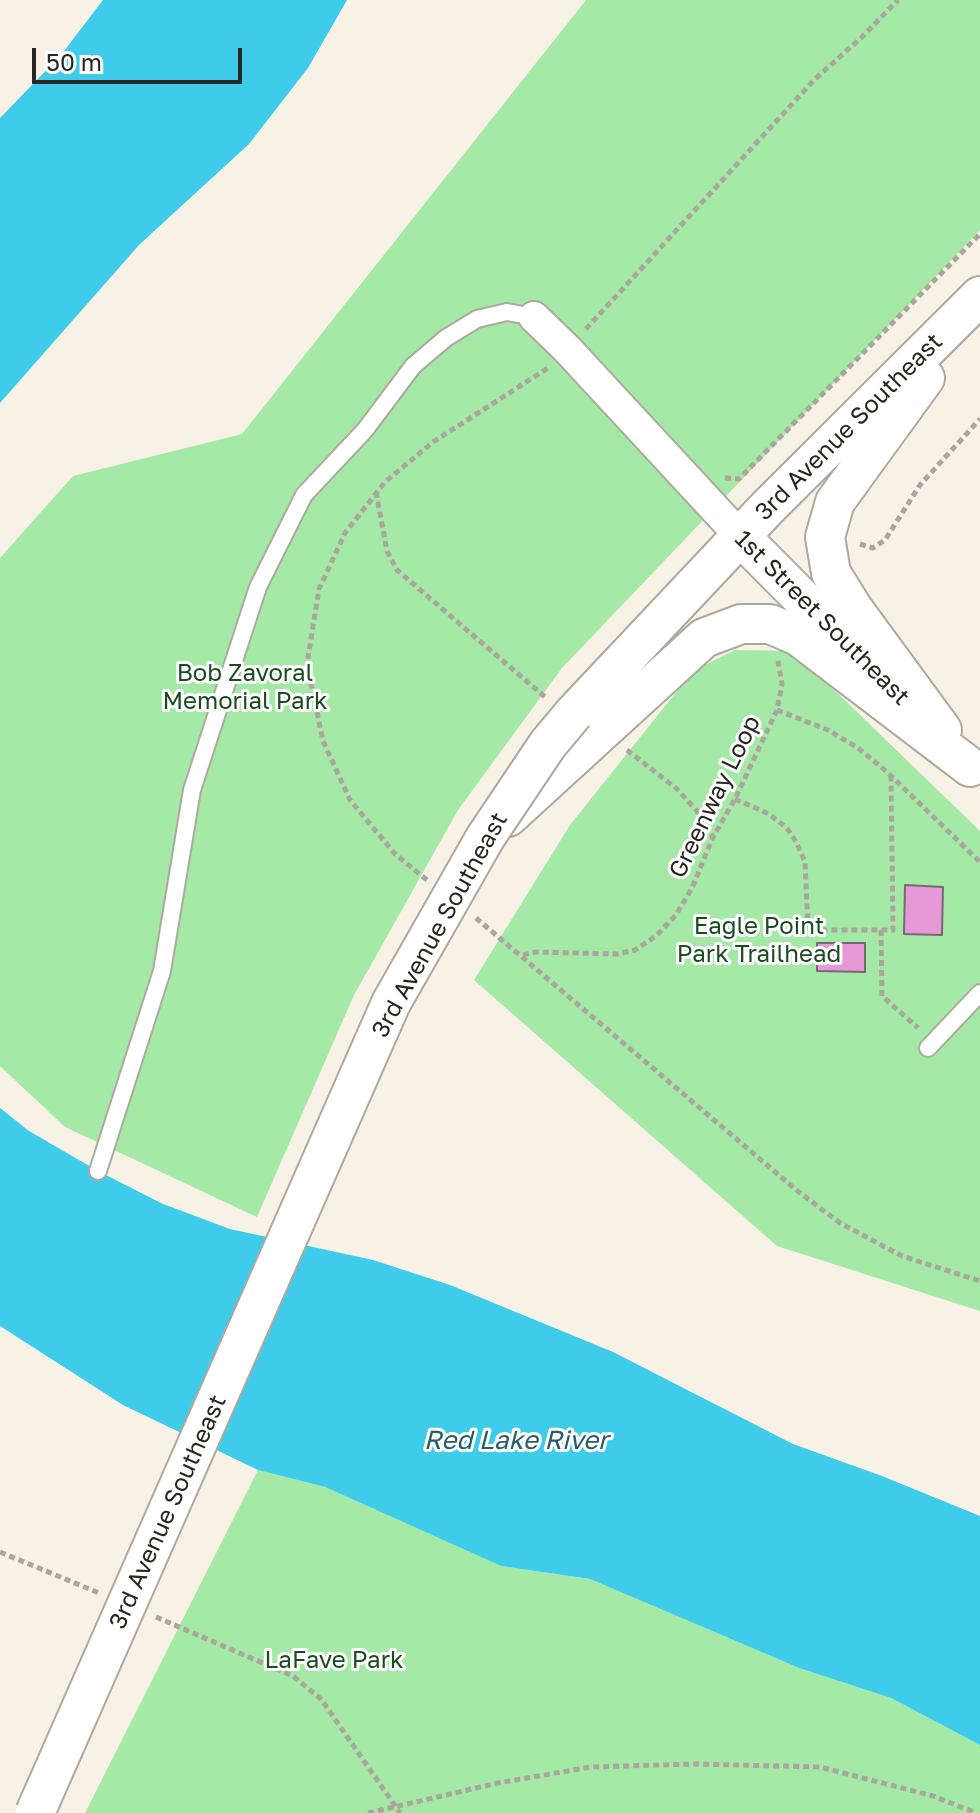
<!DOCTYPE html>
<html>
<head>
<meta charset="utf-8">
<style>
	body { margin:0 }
	#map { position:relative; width:980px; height:1813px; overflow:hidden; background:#f7f1e6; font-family:"Golos Text",sans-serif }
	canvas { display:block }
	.scale { position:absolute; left:32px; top:48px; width:210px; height:36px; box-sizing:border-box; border:4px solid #282622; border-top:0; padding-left:10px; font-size:24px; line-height:28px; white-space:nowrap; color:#282622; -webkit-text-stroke:6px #fff; paint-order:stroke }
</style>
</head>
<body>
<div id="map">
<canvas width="980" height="1813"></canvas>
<div class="scale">50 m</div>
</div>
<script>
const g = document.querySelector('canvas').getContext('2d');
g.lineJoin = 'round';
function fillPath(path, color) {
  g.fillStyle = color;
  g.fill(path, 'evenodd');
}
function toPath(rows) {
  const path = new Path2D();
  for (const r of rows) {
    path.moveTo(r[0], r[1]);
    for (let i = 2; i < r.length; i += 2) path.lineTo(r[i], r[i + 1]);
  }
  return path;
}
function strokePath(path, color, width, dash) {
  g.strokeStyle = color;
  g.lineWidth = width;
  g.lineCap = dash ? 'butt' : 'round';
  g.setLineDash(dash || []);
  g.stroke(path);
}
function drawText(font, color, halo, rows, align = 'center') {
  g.font = font + ' "Golos Text",sans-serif';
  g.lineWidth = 6;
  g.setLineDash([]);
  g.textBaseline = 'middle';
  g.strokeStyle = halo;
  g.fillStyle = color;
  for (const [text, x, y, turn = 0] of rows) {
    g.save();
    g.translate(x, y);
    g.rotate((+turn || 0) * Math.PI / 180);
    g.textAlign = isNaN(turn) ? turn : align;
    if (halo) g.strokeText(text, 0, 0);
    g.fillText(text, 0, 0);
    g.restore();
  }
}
const green = toPath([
	[586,0,980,0,980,230,562,668,458,810,354,995,257,1217,65,1127,0,1066,0,558,73,476,242,434],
	[735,650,794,651,980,831,980,1311,777,1246,474,980,570,825,693,671],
	[258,1470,325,1487,501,1566,590,1579,799,1668,891,1698,980,1745,980,1813,85,1813]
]);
const water = toPath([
	[103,0,347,0,308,68,249,144,139,245,0,403,0,118,61,55],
	[0,1108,29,1131,98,1171,163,1204,230,1229,373,1260,450,1285,613,1352,793,1444,882,1476,980,1516,980,1745,891,1698,799,1668,590,1579,501,1566,325,1487,258,1470,123,1405,0,1326]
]);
const building = toPath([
	[905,885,943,887,942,935,904,934,905,885],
	[817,943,865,943,865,972,817,971,817,943]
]);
const path = toPath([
	[586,329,814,80,862,37,898,0],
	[725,478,739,479,980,234],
	[376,492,387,551,397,570,545,697],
	[860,544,873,548,885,540,920,485,980,419],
	[777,710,828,730,858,748,886,771,980,862],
	[627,750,677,789,697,811,713,837],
	[735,799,769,814,787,828,796,842,805,862,808,930,893,930,891,776],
	[427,880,395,854,350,800,323,741,307,664,319,589,345,533,385,482,433,442,548,368],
	[476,918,800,1193,840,1223,902,1256,980,1281],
	[881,930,882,996,918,1028],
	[523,955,536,952,617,954,635,950,656,936,676,915,692,888,713,837,735,799,777,710,782,684,778,661],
	[0,1552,99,1593],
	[156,1617,293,1676,321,1699,400,1813],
	[368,1813,498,1783,591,1767,694,1764,820,1767,933,1796,976,1813]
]);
const service = toPath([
	[928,1048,980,993],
	[98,1171,162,971,192,790,258,587,304,495,365,430,413,366,446,338,477,319,507,312,534,317]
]);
const minor = toPath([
	[534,317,567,349,741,537]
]);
const tertiary = toPath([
	[925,378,835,502,825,537,831,573,854,610,942,730],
	[741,537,868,665],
	[574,713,768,507,980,296],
	[508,817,704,638,741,624,770,624,798,636,970,767]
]);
const tertiaryBridge = toPath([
	[35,1813,391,1003,485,838,548,744,574,713]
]);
const streetNames = [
	["3rd Avenue Southeast",849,427,-45],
	["1st Street Southeast",822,618,45],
	["Greenway Loop",715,797,-64],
	["3rd Avenue Southeast",440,925,-61],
	["3rd Avenue Southeast",168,1512,-66]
];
const parkNames = [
	["Bob Zavoral",245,673],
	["Memorial Park",245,701],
	["Eagle Point",759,926],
	["Park Trailhead",759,954],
	["LaFave Park",334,1660]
];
const waterNames = [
	["Red Lake River",516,1441]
];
fillPath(green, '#a5e9a7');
fillPath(water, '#3fccea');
fillPath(building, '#e798d6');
strokePath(building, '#746a71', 2);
strokePath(service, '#aea99e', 20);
strokePath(minor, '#aea99e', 34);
strokePath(tertiary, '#aea99e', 42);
strokePath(path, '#aaa59d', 5, [6, 4]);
strokePath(service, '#fff', 16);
strokePath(minor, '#fff', 30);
strokePath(tertiary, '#fff', 38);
strokePath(tertiaryBridge, '#aea99e', 42, []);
strokePath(tertiaryBridge, '#fff', 38);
drawText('24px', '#282622', '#fff', streetNames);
drawText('24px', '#194c1e', '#fff', parkNames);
drawText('italic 26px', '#275e6b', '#fff', waterNames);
</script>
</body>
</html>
